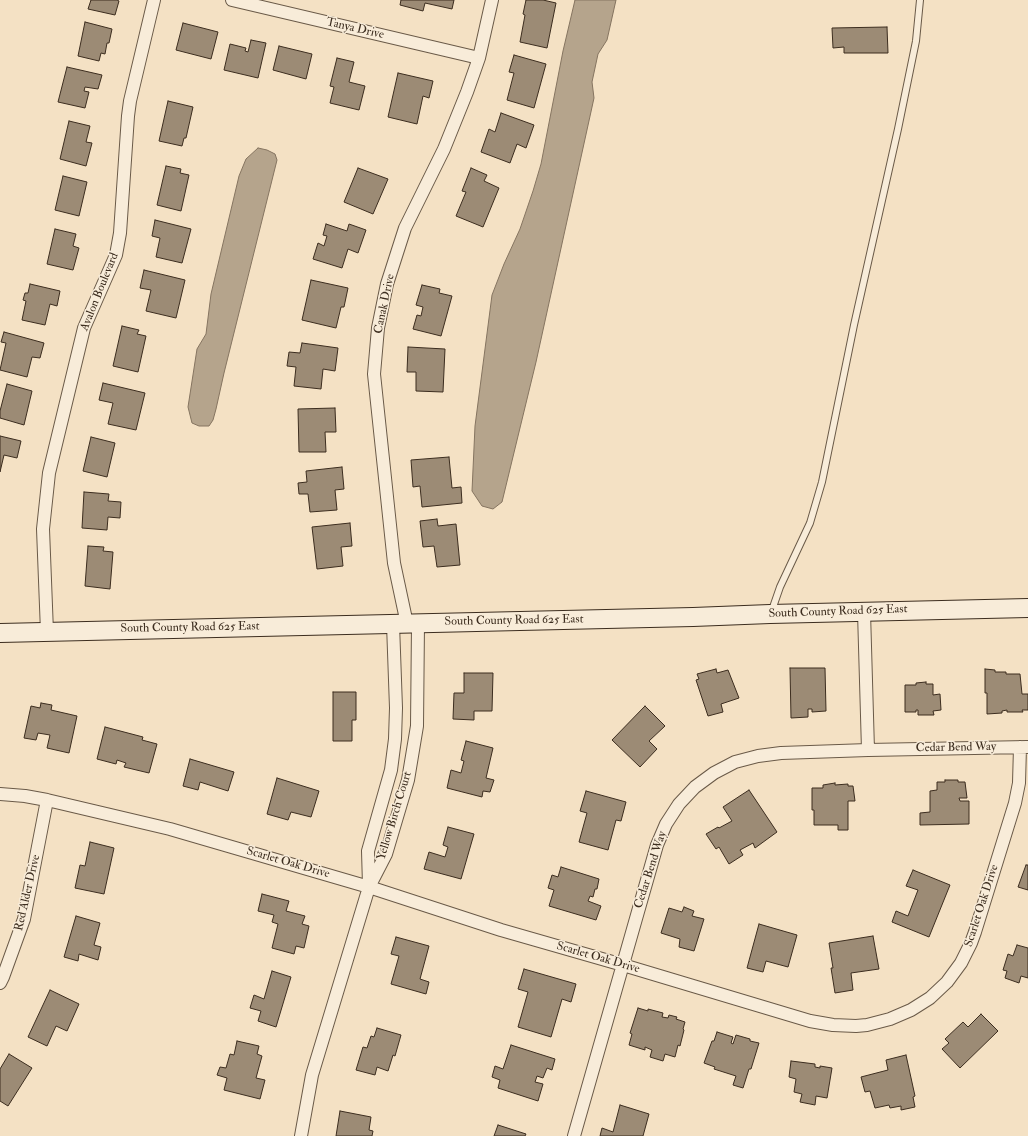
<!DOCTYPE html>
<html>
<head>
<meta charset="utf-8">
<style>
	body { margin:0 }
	canvas { display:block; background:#f4e1c4 }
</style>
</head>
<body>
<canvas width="1028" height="1136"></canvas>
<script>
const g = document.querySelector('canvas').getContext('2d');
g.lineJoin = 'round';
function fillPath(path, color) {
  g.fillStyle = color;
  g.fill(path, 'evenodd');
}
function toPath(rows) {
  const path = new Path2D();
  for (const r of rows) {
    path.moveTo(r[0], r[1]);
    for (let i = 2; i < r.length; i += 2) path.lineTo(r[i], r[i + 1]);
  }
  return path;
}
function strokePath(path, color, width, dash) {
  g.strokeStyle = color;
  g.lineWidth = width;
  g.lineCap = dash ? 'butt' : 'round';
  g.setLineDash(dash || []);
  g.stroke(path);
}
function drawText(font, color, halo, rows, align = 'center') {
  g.font = font + ' "IM FELL Double Pica",serif';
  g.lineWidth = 3;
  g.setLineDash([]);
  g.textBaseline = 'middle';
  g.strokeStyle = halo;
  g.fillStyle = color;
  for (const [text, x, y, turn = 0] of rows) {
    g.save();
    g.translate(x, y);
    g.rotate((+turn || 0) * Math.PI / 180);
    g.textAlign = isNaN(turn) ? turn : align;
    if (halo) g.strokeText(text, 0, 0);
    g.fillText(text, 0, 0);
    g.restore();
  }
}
const water = toPath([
	[575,0,616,0,607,40,598,54,592,82,594,98,536,362,502,502,493,509,482,506,472,491,475,426,492,295,504,264,520,229,533,191,541,164,563,51,575,0],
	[258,148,267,150,275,154,277,160,224,373,216,409,213,420,209,426,199,426,192,423,188,407,197,349,206,334,211,294,239,176,246,159,258,148]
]);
const building = toPath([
	[91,0,117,0,119,1,115,15,88,9,91,0],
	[401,0,454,0,452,9,425,3,423,11,400,5,401,0],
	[526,0,543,0,556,3,547,48,520,42,525,15,523,14,526,0],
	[85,22,112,29,109,43,107,43,105,54,101,53,99,61,78,56,85,22],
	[183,23,218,32,211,59,176,50,183,23],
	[887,27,888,53,844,53,844,47,833,48,832,28,887,27],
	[251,40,266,43,258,78,224,70,230,44,246,48,245,51,248,52,251,40],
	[279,46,312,54,306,79,273,70,279,46],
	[514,55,546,64,534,108,507,100,514,73,509,72,514,55],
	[337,58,354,62,349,82,365,86,359,110,330,103,334,87,330,86,337,58],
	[67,67,102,75,98,89,85,87,84,91,89,92,85,108,58,102,67,67],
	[398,73,433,81,429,98,423,96,417,124,388,117,398,73],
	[168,101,193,107,186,138,184,138,182,146,159,141,168,101],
	[501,113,534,125,526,148,517,144,510,163,481,152,489,129,495,132,501,113],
	[69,121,90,126,86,142,92,143,86,166,60,159,69,121],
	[166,166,181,169,180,173,189,175,181,211,157,205,166,166],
	[358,168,388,179,373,214,344,202,358,168],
	[471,168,487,175,484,181,499,188,483,227,456,216,466,192,462,191,471,168],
	[63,176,87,182,79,216,55,210,63,176],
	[155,220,191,229,182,263,156,257,160,238,152,236,155,220],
	[326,224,347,231,349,224,366,230,358,253,348,249,342,268,313,259,318,243,324,246,327,236,323,235,326,224],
	[55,229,76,234,73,246,79,248,73,270,47,264,55,229],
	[144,270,185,280,176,318,146,311,151,290,140,288,144,270],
	[311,280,348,288,344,307,341,307,336,328,302,320,311,280],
	[30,284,60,291,57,306,50,304,45,325,22,320,26,301,23,300,25,293,28,293,30,284],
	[422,285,440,289,439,293,452,296,441,336,413,329,417,315,421,316,423,307,416,305,422,285],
	[122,326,139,330,137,334,146,336,138,372,113,366,122,326],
	[4,332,44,343,40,358,32,357,27,377,0,370,6,343,1,342,4,332],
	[302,343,338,348,335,371,323,369,321,389,294,386,296,367,287,366,289,352,300,353,302,343],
	[408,347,445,349,443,392,416,391,416,372,407,372,408,347],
	[103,383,145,393,136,430,108,424,113,403,99,400,103,383],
	[7,384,32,391,24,425,0,418,0,411,7,384],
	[335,408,336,432,325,432,326,452,299,452,298,409,335,408],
	[0,436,21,441,17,458,4,455,0,472,0,436],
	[91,437,115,443,107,477,83,471,91,437],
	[449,457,452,488,461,487,462,503,422,507,420,486,413,487,411,460,449,457],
	[342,467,344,489,335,490,337,510,310,512,308,494,299,494,298,483,307,482,306,471,342,467],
	[84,492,109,494,108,501,121,502,120,518,108,517,107,530,82,528,84,492],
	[437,519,438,526,456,524,460,565,437,567,434,546,423,547,420,521,437,519],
	[350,523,352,546,341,547,343,566,317,569,312,527,350,523],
	[88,546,104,547,103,551,113,552,110,589,85,586,88,546],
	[790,668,825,668,826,711,812,712,812,709,808,709,808,717,791,718,790,668],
	[716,669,717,673,728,670,739,698,721,704,723,712,708,716,696,680,699,679,697,674,716,669],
	[985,669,995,670,995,672,1006,672,1006,674,1020,674,1022,694,1028,694,1028,710,1022,710,1023,712,1007,712,1007,710,1002,711,1002,713,987,714,987,693,985,693,985,669],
	[464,673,493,673,492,711,474,711,474,720,453,719,454,693,464,693,464,673],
	[926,682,926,684,933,684,933,695,940,694,941,710,933,711,934,715,918,715,918,710,916,710,916,712,905,712,905,685,916,685,916,683,926,682],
	[333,692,356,692,356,720,352,720,352,741,333,741,333,692],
	[41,703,52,705,51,710,77,716,69,753,47,748,50,735,38,733,36,740,24,738,31,706,40,708,41,703],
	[645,706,665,726,649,741,657,749,640,767,612,740,645,706],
	[105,727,143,737,142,740,157,744,149,773,124,767,126,763,117,760,116,764,97,759,105,727],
	[466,741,493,748,486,778,494,780,490,792,483,791,482,797,447,788,451,770,461,773,464,761,461,760,466,741],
	[190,759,234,772,228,791,200,782,198,790,183,786,190,759],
	[277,778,319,791,311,817,291,812,288,820,267,814,277,778],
	[945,780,958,780,958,782,965,782,967,798,959,798,960,801,969,801,969,824,920,825,920,813,930,812,930,791,937,790,937,782,945,782,945,780],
	[835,783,835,785,848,784,848,786,853,786,855,801,848,801,848,830,838,830,838,825,814,825,814,810,812,810,812,788,823,788,823,785,835,783],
	[749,790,777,832,755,848,753,843,740,850,743,855,729,864,719,847,716,849,706,834,718,827,719,828,732,821,723,807,749,790],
	[586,791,626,802,621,821,616,820,608,850,579,842,587,813,580,811,586,791],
	[448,827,474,834,461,879,424,869,429,852,445,857,448,847,443,845,448,827],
	[90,842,114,848,104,894,75,888,80,865,85,866,90,842],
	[1026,865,1028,865,1028,890,1018,887,1026,865],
	[561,867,599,879,597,889,595,889,593,897,590,896,588,901,601,906,596,920,549,906,554,890,548,888,552,875,558,877,561,867],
	[913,870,950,885,929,937,892,922,896,911,908,916,918,890,906,886,913,870],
	[262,894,289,901,286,911,305,916,302,924,309,926,304,948,296,946,294,954,272,948,278,924,272,922,274,915,258,911,262,894],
	[684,907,694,911,692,916,704,919,694,951,679,947,680,939,661,933,669,908,682,912,684,907],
	[76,916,100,923,94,945,101,947,98,960,79,954,78,961,64,957,76,916],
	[759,924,797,935,788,967,766,961,763,972,747,968,759,924],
	[873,936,879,969,851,973,853,990,835,993,831,968,833,968,829,943,873,936],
	[396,937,429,946,420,979,429,982,426,994,391,984,399,956,391,954,396,937],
	[1017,945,1028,948,1028,978,1021,976,1019,983,1005,978,1007,971,1003,970,1008,954,1013,956,1017,945],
	[524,969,576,984,571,1002,562,999,551,1037,518,1027,528,992,518,989,524,969],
	[272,971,291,977,276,1027,258,1021,261,1011,250,1008,254,995,264,999,272,971],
	[50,990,79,1004,67,1031,56,1026,47,1046,28,1037,50,990],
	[638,1008,648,1011,648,1009,663,1013,662,1017,668,1018,669,1015,677,1017,676,1019,685,1022,683,1029,684,1030,680,1046,678,1045,675,1057,665,1054,663,1061,650,1057,652,1050,645,1047,645,1050,629,1045,632,1034,630,1033,638,1008],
	[981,1014,998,1031,960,1068,942,1049,949,1043,945,1039,963,1022,968,1027,981,1014],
	[377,1028,401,1035,395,1056,393,1055,388,1071,377,1067,375,1075,356,1070,363,1047,367,1048,371,1036,374,1037,377,1028],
	[717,1032,733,1037,731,1043,733,1044,736,1035,750,1039,750,1041,759,1043,751,1069,749,1069,743,1088,733,1085,736,1076,714,1069,715,1067,704,1063,712,1041,714,1041,717,1032],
	[237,1041,259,1046,257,1054,262,1056,256,1078,265,1080,260,1099,224,1090,227,1078,217,1075,220,1067,226,1068,230,1054,234,1055,237,1041],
	[511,1045,555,1059,552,1070,547,1068,543,1078,537,1076,535,1082,543,1084,538,1101,498,1088,500,1080,492,1077,495,1066,503,1069,511,1045],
	[9,1054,32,1068,8,1106,0,1101,0,1069,9,1054],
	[906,1055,915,1096,913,1097,915,1107,901,1110,901,1106,890,1108,889,1105,875,1108,870,1091,865,1092,861,1077,888,1070,886,1060,906,1055],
	[791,1061,815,1064,815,1067,820,1068,820,1066,832,1068,827,1098,816,1096,815,1105,800,1102,802,1094,794,1092,796,1079,789,1077,791,1061],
	[620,1105,649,1114,643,1136,600,1136,602,1128,613,1132,620,1105],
	[340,1111,371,1117,369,1130,373,1131,372,1136,336,1136,340,1111],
	[498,1125,526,1134,525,1136,494,1136,498,1125]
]);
const lane = toPath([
	[771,613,780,587,810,523,822,482,854,325,898,129,916,41,920,0]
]);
const street = toPath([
	[232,0,479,58],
	[864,612,868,750],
	[407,624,394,563,374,374,378,328,387,284,405,228,444,149,467,92,479,58,492,0],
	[47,632,43,529,49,473,84,328,116,255,120,233,128,116,130,101,154,0],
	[0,794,25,796,47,800,170,829,369,887,501,930,623,965,810,1021,833,1025,856,1026,867,1025,890,1019,911,1010,930,998,947,982,961,963,971,943,975,932,1015,803,1019,783,1020,747],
	[369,885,368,851,391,770,395,739,396,708,393,624],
	[0,983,3,977,24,919,47,800],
	[301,1136,312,1075,369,887,386,854,408,780,417,726,418,624],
	[574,1136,657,845,666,824,679,804,695,787,714,773,735,762,758,756,781,753,868,750,1027,747]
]);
const secondary = toPath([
	[0,633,693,617,770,614,1028,608]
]);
const streetNames = [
	["Tanya Drive",355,29,13],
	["Avalon Boulevard",100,292,-68],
	["Canak Drive",385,304,-78],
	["South County Road 625 East",838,612,-2],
	["South County Road 625 East",514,621,-1],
	["South County Road 625 East",190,628,-1],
	["Cedar Bend Way",956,748,-1],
	["Yellow Birch Court",395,816,-73],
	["Scarlet Oak Drive",288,863,16],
	["Cedar Bend Way",651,870,-72],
	["Red Alder Drive",28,893,-77],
	["Scarlet Oak Drive",982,906,-72],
	["Scarlet Oak Drive",598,958,16]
];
fillPath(water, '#b5a48c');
strokePath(water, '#857460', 1);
fillPath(building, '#9c8b75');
strokePath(building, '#3c2d1f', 1);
strokePath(lane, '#6a5a48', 8);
strokePath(street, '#6a5a48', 14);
strokePath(secondary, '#3c2d1f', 20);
strokePath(lane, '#f8ecd9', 6);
strokePath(street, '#f8ecd9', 12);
strokePath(secondary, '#f8ecd9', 18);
drawText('12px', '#3c2d1f', '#f8ecd9', streetNames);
</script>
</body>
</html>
